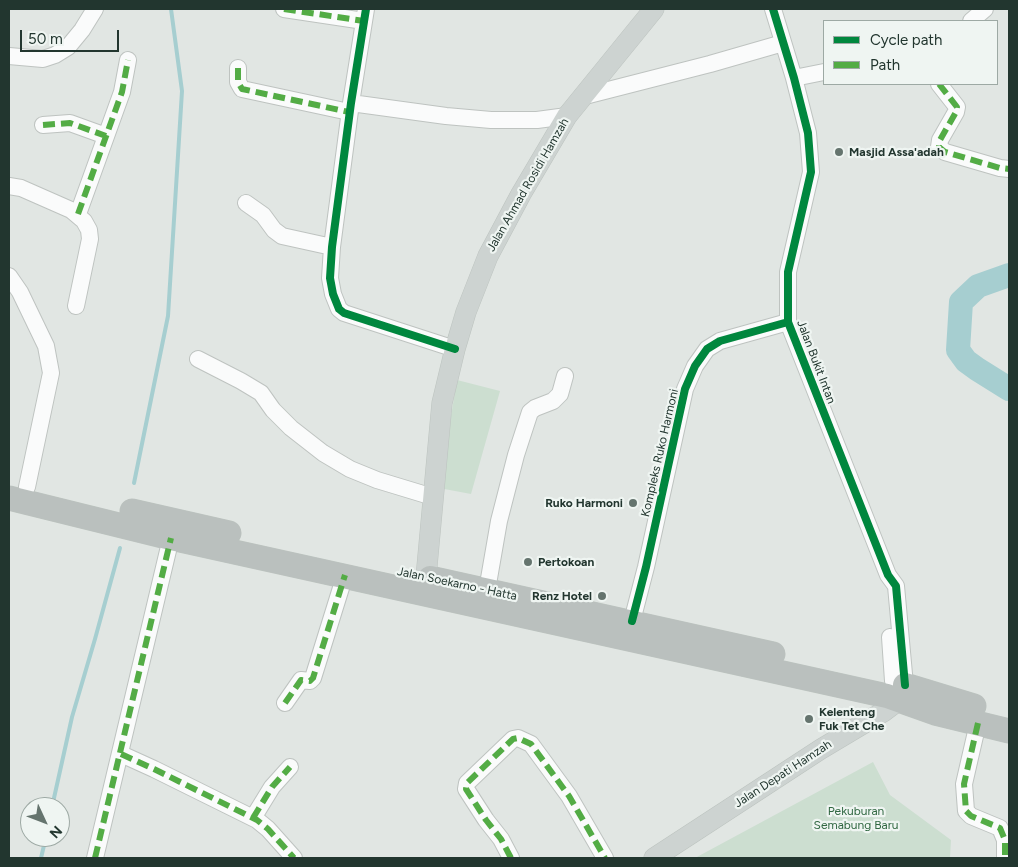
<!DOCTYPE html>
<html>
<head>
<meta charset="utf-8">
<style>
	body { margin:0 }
	#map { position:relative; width:1018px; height:867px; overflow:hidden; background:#e1e6e3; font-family:Figtree,sans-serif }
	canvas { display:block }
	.frame { position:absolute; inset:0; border:10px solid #22362f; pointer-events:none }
	.legend { position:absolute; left:823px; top:20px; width:175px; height:65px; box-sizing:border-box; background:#eff5f2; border:1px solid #9da9a4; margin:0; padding:6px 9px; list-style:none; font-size:15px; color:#22362f }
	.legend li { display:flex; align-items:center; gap:10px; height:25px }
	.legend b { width:25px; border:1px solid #9da9a4 }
	.north { position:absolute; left:20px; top:797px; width:50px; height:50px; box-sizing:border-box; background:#eff5f2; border:1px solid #9da9a4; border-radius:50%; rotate:133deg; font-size:14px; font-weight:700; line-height:20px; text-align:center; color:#22362f }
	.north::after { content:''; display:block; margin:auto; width:18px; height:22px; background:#65746e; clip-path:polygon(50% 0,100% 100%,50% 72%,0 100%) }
	.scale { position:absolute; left:20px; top:30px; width:99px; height:22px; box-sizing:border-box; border:2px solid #22362f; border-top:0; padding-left:6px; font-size:15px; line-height:18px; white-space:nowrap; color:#22362f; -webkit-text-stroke:4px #eff5f2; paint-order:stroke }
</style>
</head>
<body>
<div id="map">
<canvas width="1018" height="867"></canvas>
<div class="frame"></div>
<ul class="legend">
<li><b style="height:6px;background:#00873e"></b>Cycle path</li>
<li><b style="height:6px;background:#53ac45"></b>Path</li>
</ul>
<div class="north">N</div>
<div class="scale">50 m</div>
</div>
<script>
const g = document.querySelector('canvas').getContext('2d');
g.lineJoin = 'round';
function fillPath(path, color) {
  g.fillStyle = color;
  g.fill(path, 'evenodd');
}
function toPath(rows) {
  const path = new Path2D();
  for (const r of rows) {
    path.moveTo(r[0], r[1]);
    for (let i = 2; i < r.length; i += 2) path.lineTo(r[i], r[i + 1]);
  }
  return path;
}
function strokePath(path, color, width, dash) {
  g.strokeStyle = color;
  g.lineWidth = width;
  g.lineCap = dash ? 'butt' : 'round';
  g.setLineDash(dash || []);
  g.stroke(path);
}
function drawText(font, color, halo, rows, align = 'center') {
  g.font = font + ' Figtree,sans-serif';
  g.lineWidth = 4.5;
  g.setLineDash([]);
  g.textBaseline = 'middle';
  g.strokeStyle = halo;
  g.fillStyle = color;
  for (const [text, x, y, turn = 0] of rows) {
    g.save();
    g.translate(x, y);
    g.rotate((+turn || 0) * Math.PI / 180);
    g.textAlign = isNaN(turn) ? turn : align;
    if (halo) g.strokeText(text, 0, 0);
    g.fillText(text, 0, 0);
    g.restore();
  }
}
const green = toPath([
	[457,380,500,391,471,494,439,488],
	[873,762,890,795,951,840,950,858,695,858]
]);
const stream = toPath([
	[134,483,168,316,182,91,171,9],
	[52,807,72,717,95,639,120,548],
	[41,858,46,837]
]);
const river = toPath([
	[1009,275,978,286,961,302,958,350,966,361,977,369,1009,389]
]);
const minor = toPath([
	[284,9,364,21],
	[366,9,351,103,332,247,330,278,333,294,339,309,344,313,455,349],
	[773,9,794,78,808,133,811,172,788,272,788,322,888,575,896,586,905,685],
	[971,21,985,9],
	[9,56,43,59,55,55,68,47,82,30,95,9],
	[238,68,238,82,242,89,349,112],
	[794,78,824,72],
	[939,84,957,107,956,112,940,140,939,147,945,152,1000,168,1009,169],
	[581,97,710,64,783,43],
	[351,103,446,116,491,120,537,120,567,116],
	[43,125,70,123,106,136],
	[9,186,21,188,71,210,84,221,89,230,90,239,76,306],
	[246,203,263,215,274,230,282,236,332,247],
	[78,214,122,92,128,60],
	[9,276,20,292,46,346,51,373,27,487],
	[198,359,241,381,261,393,273,410,291,428,323,453,350,469,377,480,433,497],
	[487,590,499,521,516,455,530,412,535,408,553,401,560,394,565,376],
	[632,621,646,567,685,389,695,366,707,349,720,341,788,322],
	[890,637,893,681],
	[285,703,301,680,310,681,313,678,345,575],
	[978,723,964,784,966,811,971,816,1000,828,1005,840,1005,858],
	[121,754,154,769,257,820,268,829,294,858],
	[253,818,272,787,290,767],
	[95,858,171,538],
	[511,858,501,839,486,820,466,789,467,783,513,739,518,738,531,744,569,796,605,858]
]);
const major = toPath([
	[422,593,426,577,442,403,455,349,466,312,488,256,521,194,567,116,654,9],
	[654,858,821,749,883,712,899,700,904,690]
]);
const highway = toPath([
	[9,498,171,538,887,696,935,713,1009,731],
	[132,511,229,533],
	[430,578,773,654],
	[905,685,974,706]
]);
const quiet = toPath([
	[284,9,364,21],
	[238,68,238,82,242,89,349,112],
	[939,84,957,107,956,112,940,140,939,147,945,152,1000,168,1009,169],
	[43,125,70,123,106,136],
	[78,214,122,92,128,60],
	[285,703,301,680,310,681,313,678,345,575],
	[978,723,964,784,966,811,971,816,1000,828,1005,840,1005,858],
	[121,754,154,769,257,820,268,829,294,858],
	[253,818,272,787,290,767],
	[95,858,171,538],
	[511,858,501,839,486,820,466,789,467,783,513,739,518,738,531,744,569,796,605,858]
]);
const cycleway = toPath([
	[366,9,351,103,332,247,330,278,333,294,339,309,344,313,455,349],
	[773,9,794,78,808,133,811,172,788,272,788,322,888,575,896,586,905,685],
	[632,621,646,567,685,389,695,366,707,349,720,341,788,322]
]);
const markers = [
	[839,152,5,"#65746e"],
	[633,503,5,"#65746e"],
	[528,562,5,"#65746e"],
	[602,596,5,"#65746e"],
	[809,719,5,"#65746e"]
];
const poiNames = [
	["Masjid Assa'adah",849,152],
	["Ruko Harmoni",623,503,"right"],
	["Pertokoan",538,562],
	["Renz Hotel",592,596,"right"],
	["Kelenteng",819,712],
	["Fuk Tet Che",819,726]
];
const streetNames = [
	["Jalan Ahmad Rosidi Hamzah",528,185,-60],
	["Jalan Bukit Intan",816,362,69],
	["Kompleks Ruko Harmoni",660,453,-77],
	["Jalan Soekarno - Hatta",457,584,12],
	["Jalan Depati Hamzah",783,774,-33]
];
const parkNames = [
	["Pekuburan",856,811],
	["Semabung Baru",856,825]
];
fillPath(green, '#ccded0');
strokePath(stream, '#a6ced0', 4);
strokePath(river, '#a6ced0', 24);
strokePath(minor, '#bec3c0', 18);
strokePath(major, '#bcc3bf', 21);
strokePath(highway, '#bcc3bf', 25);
strokePath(minor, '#fafbfb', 16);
strokePath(major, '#cdd3d1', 20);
strokePath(highway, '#bac0be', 24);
strokePath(quiet, '#53ac45', 6, [12, 6]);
strokePath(cycleway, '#00873e', 8);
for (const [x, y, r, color] of markers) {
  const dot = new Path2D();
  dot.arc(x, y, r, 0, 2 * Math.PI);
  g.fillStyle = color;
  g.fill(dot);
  strokePath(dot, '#eff5f2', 2);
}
drawText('bold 12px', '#22362f', '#eff5f2', poiNames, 'left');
drawText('12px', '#22362f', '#eff5f2', streetNames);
drawText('12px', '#316842', '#eff5f2', parkNames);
</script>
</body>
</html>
